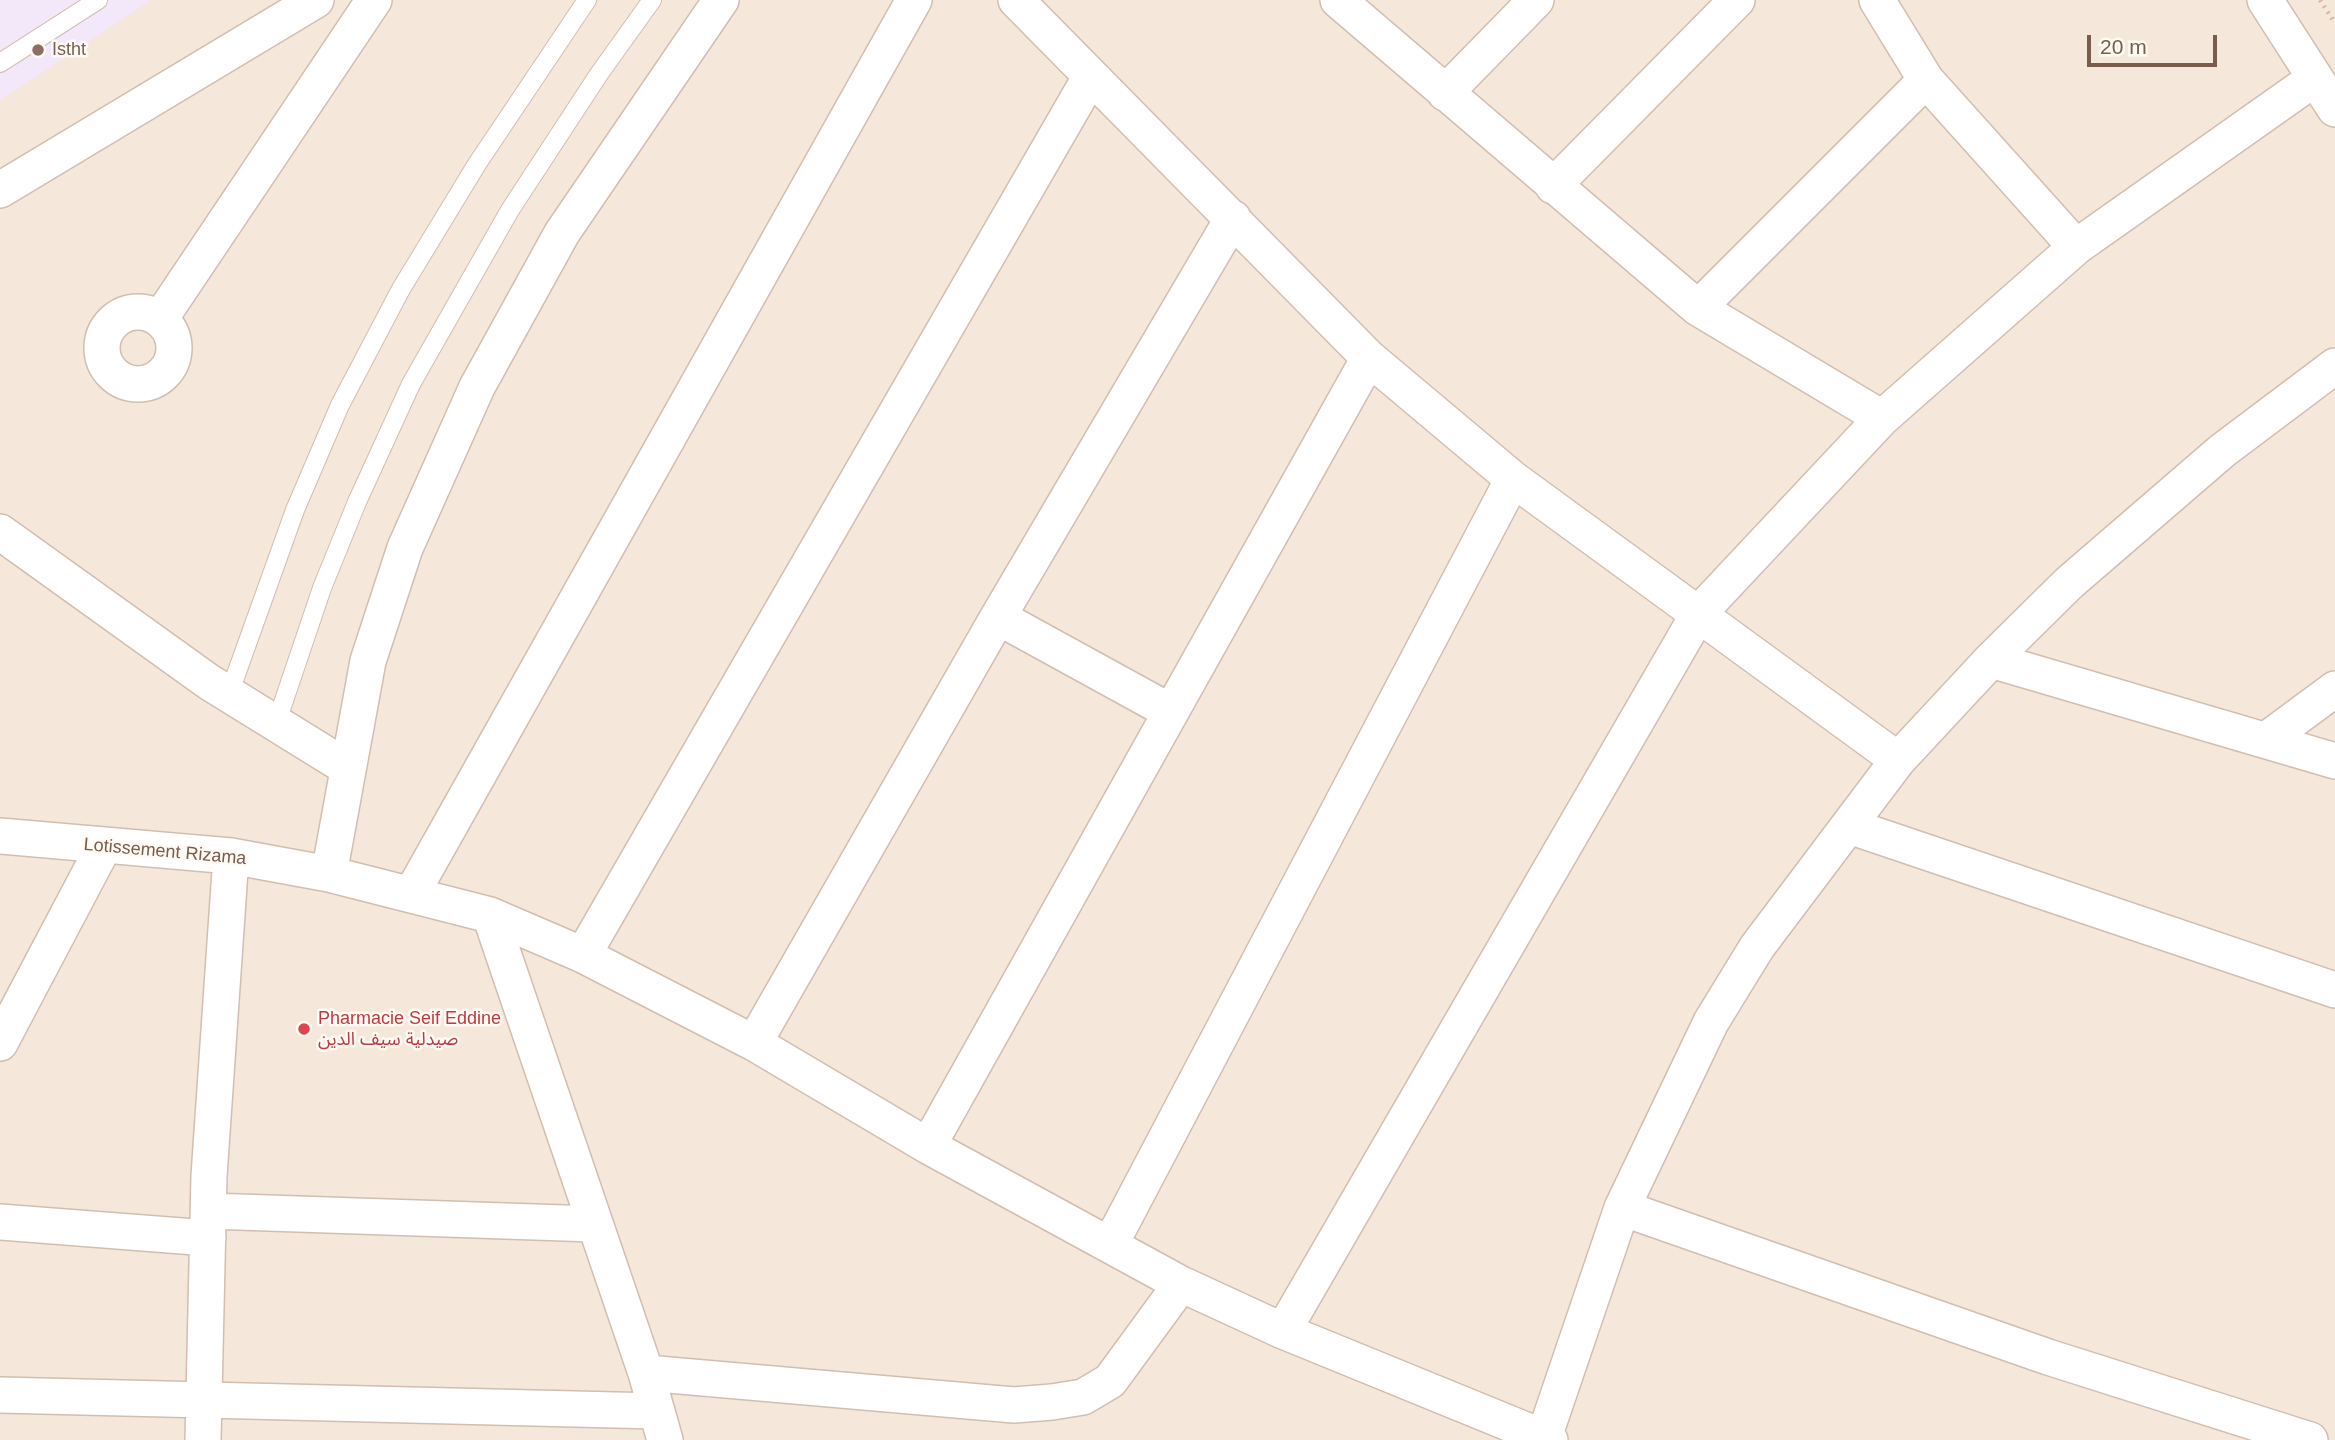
<!DOCTYPE html>
<html>
<head>
<meta charset="utf-8">
<style>
	body { margin:0 }
	#map { position:relative; width:2335px; height:1440px; overflow:hidden; background:#fdf6ec; font-family:Arial,sans-serif }
	canvas { display:block }
	.scale { position:absolute; left:2087px; top:35px; width:130px; height:32px; box-sizing:border-box; border:4px solid #7a5c4d; border-top:0; padding-left:9px; font-size:21px; line-height:24px; white-space:nowrap; color:#7a5c4d; -webkit-text-stroke:5px #fffaf3; paint-order:stroke }
</style>
</head>
<body>
<div id="map">
<canvas width="2335" height="1440"></canvas>
<div class="scale">20 m</div>
</div>
<script>
const g = document.querySelector('canvas').getContext('2d');
g.lineJoin = 'round';
function fillPath(path, color) {
  g.fillStyle = color;
  g.fill(path, 'evenodd');
}
function toPath(rows) {
  const path = new Path2D();
  for (const r of rows) {
    if (r.length === 3) {
      path.moveTo(r[0] + r[2], r[1]);
      path.arc(r[0], r[1], r[2], 0, 2 * Math.PI);
      continue;
    }
    path.moveTo(r[0], r[1]);
    for (let i = 2; i < r.length; i += 2) path.lineTo(r[i], r[i + 1]);
  }
  return path;
}
function strokePath(path, color, width, dash) {
  g.strokeStyle = color;
  g.lineWidth = width;
  g.lineCap = dash ? 'butt' : 'round';
  g.setLineDash(dash || []);
  g.stroke(path);
}
function drawText(font, color, halo, rows, align = 'center') {
  g.font = font + ' Arial,"Noto Sans Arabic",sans-serif';
  g.lineWidth = 5;
  g.setLineDash([]);
  g.textBaseline = 'middle';
  g.strokeStyle = halo;
  g.fillStyle = color;
  for (const [text, x, y, turn = 0] of rows) {
    g.save();
    g.translate(x, y);
    g.rotate((+turn || 0) * Math.PI / 180);
    g.textAlign = isNaN(turn) ? turn : align;
    if (halo) g.strokeText(text, 0, 0);
    g.fillText(text, 0, 0);
    g.restore();
  }
}
const residential = toPath([
	[0,0,2335,0,2335,1440,0,1440]
]);
const education = toPath([
	[0,0,151,0,0,100]
]);
const path = toPath([
	[2320,0,2335,23]
]);
const service = toPath([
	[0,63,98,0],
	[229,694,295,510,340,405,401,289,477,164,587,0],
	[276,724,322,588,357,502,411,384,510,210,599,74,652,0]
]);
const minor = toPath([
	[1016,0,1369,358,1513,479,1898,760],
	[1338,0,1698,308,1882,418],
	[1877,0,1926,80,2076,247],
	[2265,0,2335,109],
	[1445,93,1536,0],
	[1553,186,1737,0],
	[0,190,316,0],
	[1698,308,1926,80],
	[138,348,36],
	[160,319,374,0],
	[0,532,209,682,348,768],
	[998,617,1171,712],
	[1991,660,2335,761],
	[2266,740,2335,689],
	[1849,826,2335,990],
	[0,836,231,856,329,874,490,915,583,955,754,1043,928,1146,1181,1284,1283,1331,1550,1440],
	[329,874,368,661,405,548,477,387,562,233,721,0],
	[412,893,914,0],
	[490,915,646,1373,665,1440],
	[583,955,1091,76],
	[0,1043,104,846],
	[754,1043,998,617,1233,218],
	[928,1146,1369,358],
	[1622,1208,2048,1357,2310,1440],
	[209,1211,594,1224],
	[0,1222,208,1238],
	[1110,1245,1513,479],
	[1283,1331,1699,613,1882,418,2076,247,2314,79],
	[646,1373,1014,1405,1052,1402,1083,1397,1110,1381,1181,1284],
	[0,1395,657,1411],
	[203,1440,209,1176,231,856],
	[1543,1440,1622,1208,1711,1022,1757,947,1898,760,1991,660,2069,583,2222,451,2335,366]
]);
const markers = [
	[38,50,7,"#8d6e63"],
	[304,1029,7,"#e0444e"]
];
const educationNames = [
	["Istht",52,50]
];
const streetNames = [
	["Lotissement Rizama",165,852,5]
];
const healthNames = [
	["Pharmacie Seif Eddine",318,1019],
	["صيدلية سيف الدين",318,1040]
];
fillPath(residential, '#f5e8da');
fillPath(education, '#f3e8fa');
strokePath(service, '#d1beb0', 20);
strokePath(minor, '#d1beb0', 38);
strokePath(path, '#d9b8a5', 4.5, [2, 5]);
strokePath(service, '#fff', 18);
strokePath(minor, '#fff', 35);
for (const [x, y, r, color] of markers) {
  const dot = new Path2D();
  dot.arc(x, y, r, 0, 2 * Math.PI);
  g.fillStyle = color;
  g.fill(dot);
  strokePath(dot, '#fffaf3', 2.5);
}
drawText('18px', '#785e54', '#fffaf3', educationNames, 'left');
drawText('18px', '#7a5c4d', '#fffaf3', streetNames);
drawText('18px', '#be3a42', '#fffaf3', healthNames, 'left');
</script>
</body>
</html>
